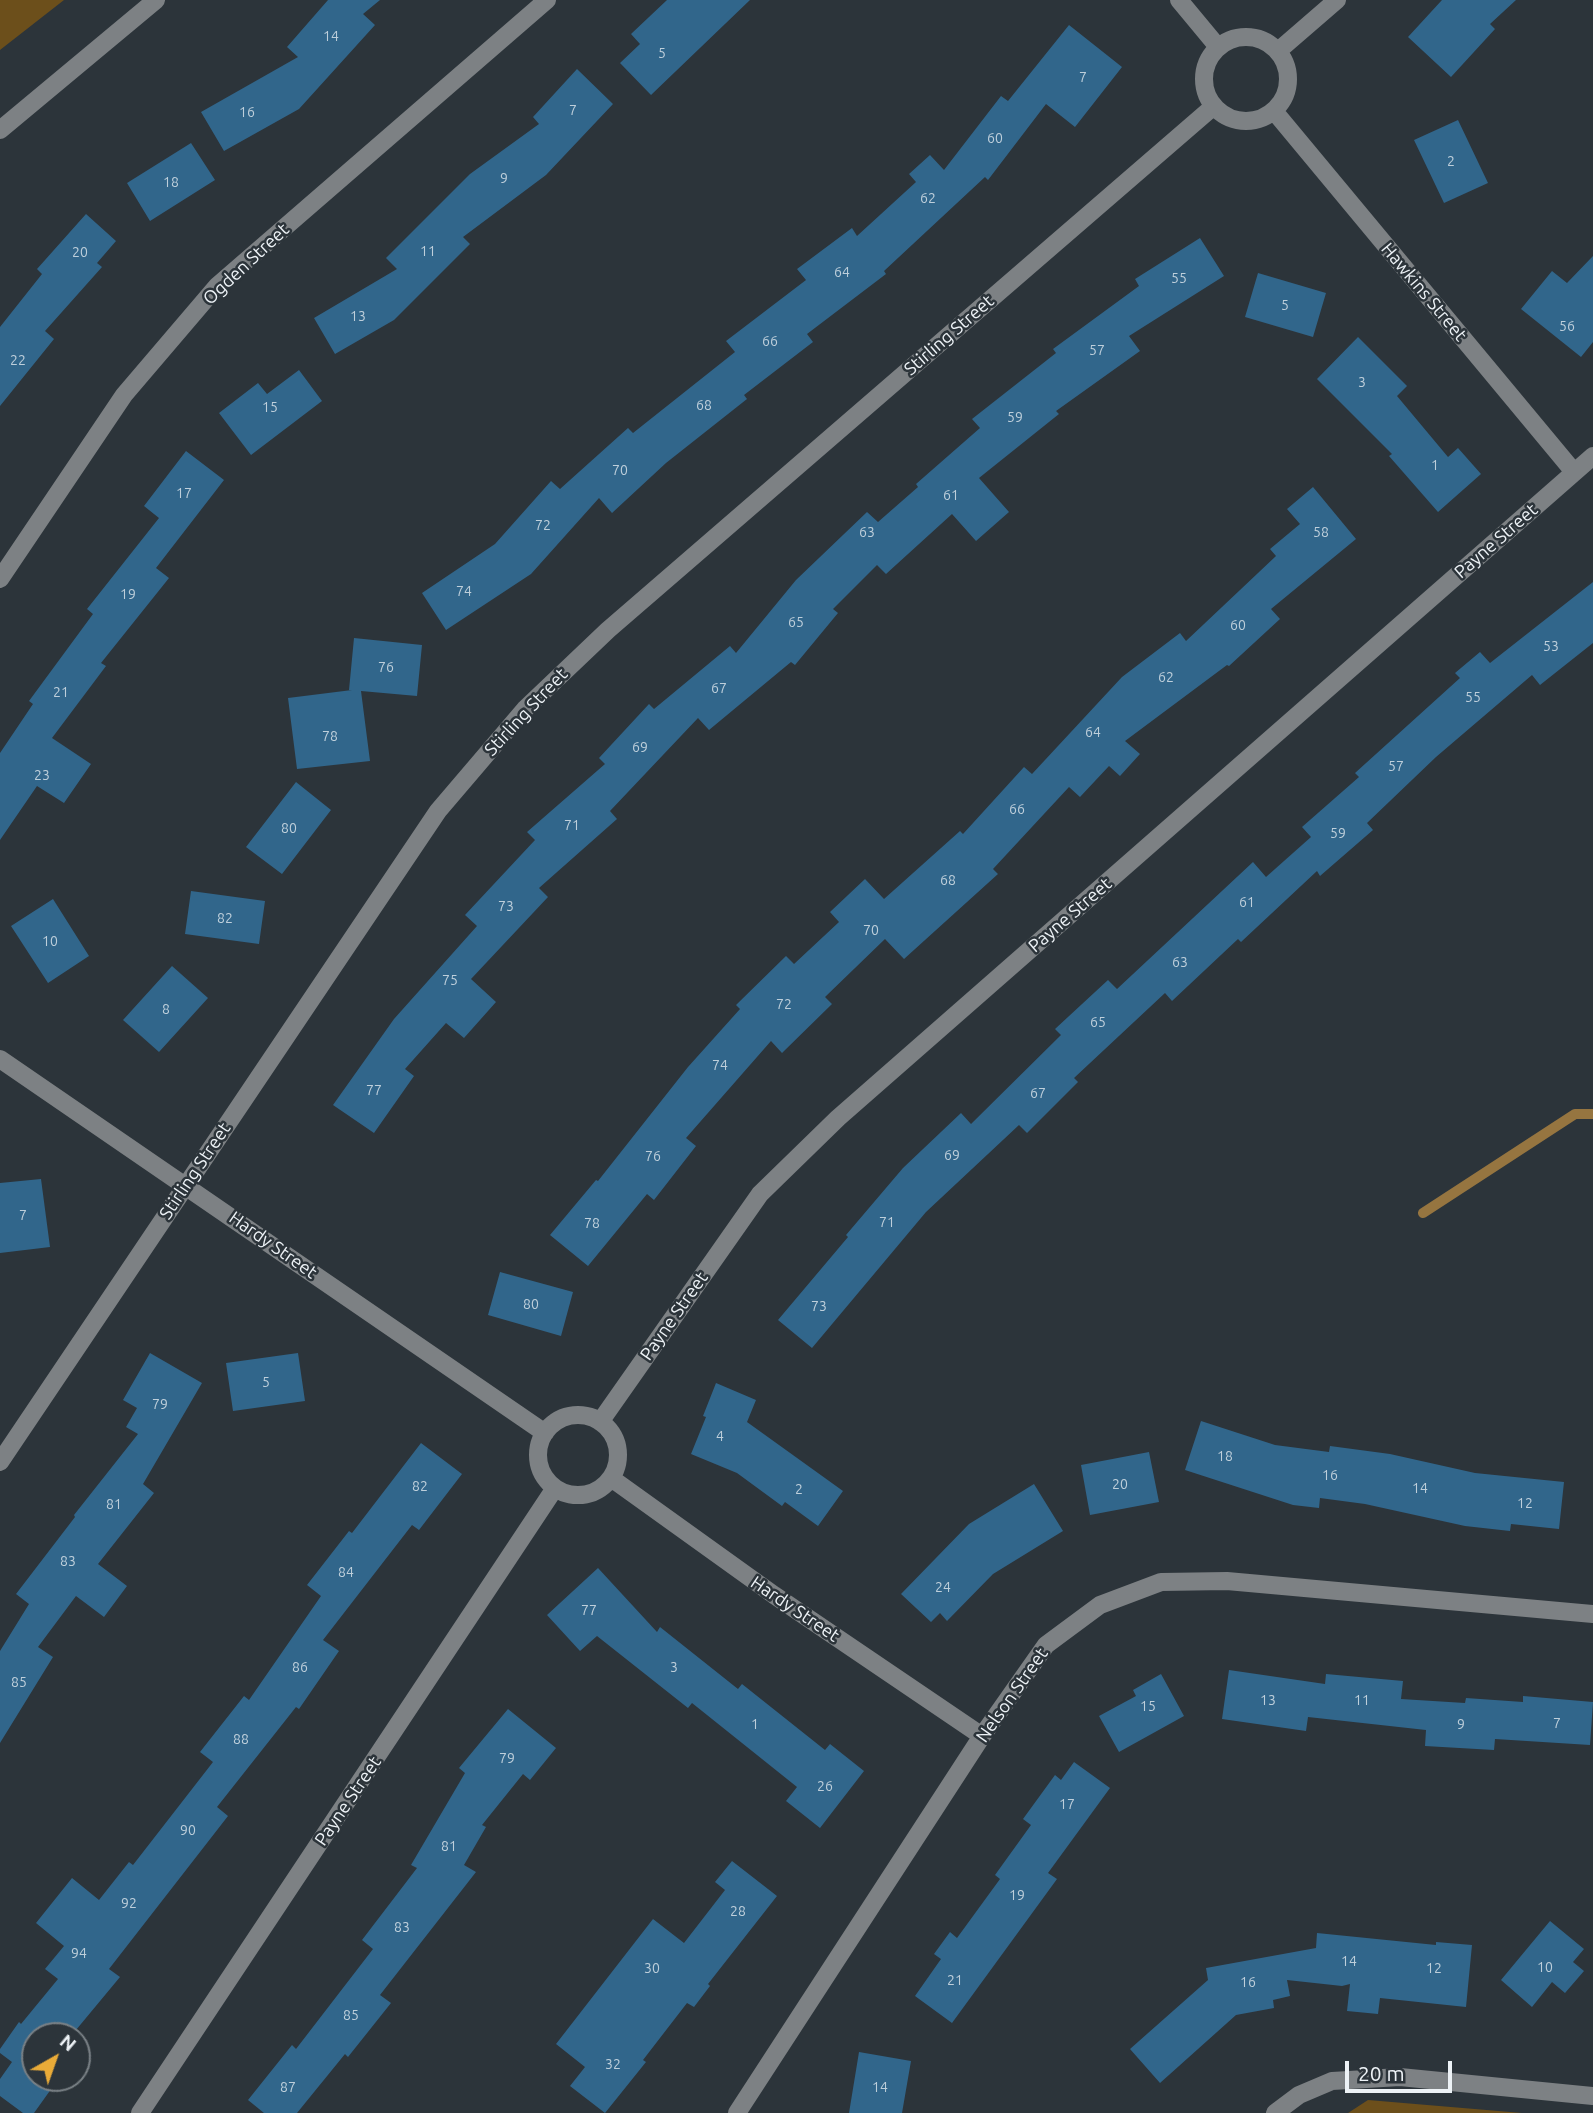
<!DOCTYPE html>
<html>
<head>
<meta charset="utf-8">
<style>
	body { margin:0 }
	#map { position:relative; width:1593px; height:2113px; overflow:hidden; background:#2c343a; font-family:Ubuntu,sans-serif }
	canvas { display:block }
	.north { position:absolute; left:21px; top:2022px; width:70px; height:70px; box-sizing:border-box; background:#2c343a; border:2px solid #798085; border-radius:50%; rotate:40deg; font-size:19px; font-weight:700; line-height:28px; text-align:center; color:#edf2f6 }
	.north::after { content:''; display:block; margin:auto; width:24px; height:32px; background:#e9ab38; clip-path:polygon(50% 0,100% 100%,50% 72%,0 100%) }
	.scale { position:absolute; left:1345px; top:2061px; width:107px; height:32px; box-sizing:border-box; border:4px solid #edf2f6; border-top:0; padding-left:9px; font-size:21px; line-height:24px; white-space:nowrap; color:#edf2f6; -webkit-text-stroke:5px #2c343a; paint-order:stroke }
</style>
</head>
<body>
<div id="map">
<canvas width="1593" height="2113"></canvas>
<div class="north">N</div>
<div class="scale">20 m</div>
</div>
<script>
const g = document.querySelector('canvas').getContext('2d');
g.lineJoin = 'round';
function fillPath(path, color) {
  g.fillStyle = color;
  g.fill(path, 'evenodd');
}
function toPath(rows) {
  const path = new Path2D();
  for (const r of rows) {
    if (r.length === 3) {
      path.moveTo(r[0] + r[2], r[1]);
      path.arc(r[0], r[1], r[2], 0, 2 * Math.PI);
      continue;
    }
    path.moveTo(r[0], r[1]);
    for (let i = 2; i < r.length; i += 2) path.lineTo(r[i], r[i + 1]);
  }
  return path;
}
function strokePath(path, color, width, dash) {
  g.strokeStyle = color;
  g.lineWidth = width;
  g.lineCap = dash ? 'butt' : 'round';
  g.setLineDash(dash || []);
  g.stroke(path);
}
function drawText(font, color, halo, rows, align = 'center') {
  g.font = font + ' Ubuntu,sans-serif';
  g.lineWidth = 5;
  g.setLineDash([]);
  g.textBaseline = 'middle';
  g.strokeStyle = halo;
  g.fillStyle = color;
  for (const [text, x, y, turn = 0] of rows) {
    g.save();
    g.translate(x, y);
    g.rotate((+turn || 0) * Math.PI / 180);
    g.textAlign = isNaN(turn) ? turn : align;
    if (halo) g.strokeText(text, 0, 0);
    g.fillText(text, 0, 0);
    g.restore();
  }
}
const green = toPath([
	[0,0,64,0,0,50],
	[1368,2100,1522,2113,1348,2113]
]);
const stream = toPath([
	[1423,1213,1575,1114,1593,1114]
]);
const building = toPath([
	[328,0,380,0,363,14,375,25,299,109,224,151,201,112,298,57,287,47],
	[667,0,750,0,651,95,620,63,640,44,631,34],
	[1442,0,1516,0,1490,24,1495,29,1451,77,1408,37],
	[1069,25,1122,67,1075,127,1046,104,988,180,985,177,884,271,886,274,807,334,813,342,744,395,747,399,666,463,612,513,599,498,531,574,446,630,422,593,495,544,551,481,560,489,628,428,633,433,735,352,726,341,806,280,797,269,852,228,857,236,916,182,909,174,930,155,944,170,1001,96,1008,101],
	[577,69,613,104,546,175,463,237,470,244,394,320,335,354,314,318,397,269,386,258,470,174,539,124,533,117],
	[1458,120,1488,183,1444,203,1414,140],
	[191,143,215,180,150,221,127,183],
	[86,214,116,241,97,263,102,267,45,331,54,339,0,406,0,327,42,274,37,269],
	[1200,238,1224,276,1129,336,1140,351,1056,411,1059,414,979,478,1009,512,976,541,952,514,886,574,877,565,833,609,838,613,795,665,791,662,709,730,698,718,610,811,617,819,539,888,548,897,471,979,496,1002,464,1038,446,1023,405,1069,414,1076,374,1133,333,1105,394,1019,477,926,465,915,535,840,527,832,605,764,599,758,649,704,654,709,730,646,736,653,796,580,867,512,878,522,918,487,916,484,980,428,972,419,1056,353,1053,349,1139,286,1135,279],
	[1593,256,1593,342,1581,357,1521,309,1552,271,1567,283],
	[1258,273,1326,293,1313,337,1245,317],
	[1358,337,1407,386,1397,396,1448,457,1458,448,1481,474,1438,512,1389,456,1392,454,1317,379],
	[299,370,322,401,251,455,219,413,258,383,267,394],
	[186,451,224,480,156,568,169,578,101,663,106,666,52,738,91,764,64,803,37,786,0,840,0,753,33,704,29,701,93,614,87,609,159,518,144,506],
	[1313,487,1356,539,1271,609,1280,619,1229,666,1227,665,1125,741,1140,754,1120,776,1109,766,1080,797,1069,787,993,869,998,874,904,959,885,939,825,997,832,1004,782,1053,771,1041,686,1138,696,1146,654,1200,647,1194,588,1266,550,1235,596,1180,598,1181,688,1067,740,1009,736,1005,786,956,794,964,839,922,830,912,865,879,884,899,960,831,963,834,1024,767,1032,774,1122,677,1180,633,1186,641,1276,556,1270,549,1300,524,1287,509],
	[1593,582,1593,643,1540,685,1532,675,1436,757,1367,823,1373,830,1320,876,1317,871,1241,942,1238,939,1172,1001,1165,993,1074,1078,1078,1082,1027,1133,1019,1125,926,1212,812,1348,778,1320,848,1237,846,1235,903,1168,961,1113,971,1124,1061,1035,1055,1029,1108,980,1117,989,1253,862,1266,877,1311,837,1302,827,1359,777,1355,773,1460,678,1455,673,1480,652,1490,663],
	[354,638,422,645,417,696,361,691,370,761,297,769,288,698,352,690,349,690],
	[296,782,331,810,282,874,246,847],
	[191,891,265,901,259,944,185,934],
	[53,899,89,956,48,983,11,926],
	[172,966,208,998,159,1052,123,1020],
	[41,1179,50,1247,0,1253,0,1183],
	[500,1272,573,1292,561,1336,488,1315],
	[150,1353,202,1383,143,1484,154,1493,98,1564,127,1586,104,1617,76,1596,38,1647,53,1657,0,1743,0,1651,29,1604,16,1594,75,1517,74,1515,138,1434,126,1427,137,1408,123,1400],
	[298,1353,305,1401,233,1411,226,1363],
	[716,1383,756,1400,747,1422,843,1491,818,1526,785,1502,782,1506,737,1473,691,1454,706,1417,703,1416],
	[1201,1421,1275,1445,1329,1452,1330,1446,1390,1454,1475,1473,1564,1482,1559,1529,1511,1524,1510,1531,1465,1526,1365,1504,1320,1498,1319,1508,1293,1505,1185,1470],
	[421,1443,462,1474,419,1530,412,1525,323,1640,339,1651,299,1709,296,1707,217,1807,228,1816,109,1969,120,1977,71,2036,35,2036,35,2078,59,2078,34,2113,23,2113,0,2096,0,2079,12,2062,0,2053,0,2049,19,2022,21,2024,58,1979,45,1969,64,1946,36,1923,72,1878,99,1900,129,1862,133,1865,213,1762,200,1752,244,1696,249,1700,321,1596,307,1585,349,1531,352,1533],
	[1149,1452,1159,1502,1090,1515,1081,1465],
	[1034,1484,1063,1531,993,1574,947,1621,940,1613,931,1622,901,1594,969,1524],
	[598,1568,657,1632,660,1627,738,1689,742,1684,825,1750,830,1744,864,1771,820,1828,786,1801,797,1787,692,1703,688,1708,597,1636,580,1651,547,1615],
	[1229,1670,1325,1684,1326,1674,1403,1681,1401,1699,1465,1703,1466,1698,1523,1702,1523,1696,1593,1702,1590,1745,1495,1739,1494,1750,1425,1746,1426,1730,1308,1717,1306,1731,1222,1719],
	[1161,1674,1184,1716,1119,1752,1099,1716,1136,1696,1133,1690],
	[508,1709,556,1748,530,1780,523,1774,482,1825,486,1827,464,1865,476,1872,380,1995,391,2003,348,2057,345,2054,297,2113,264,2113,248,2100,292,2045,296,2049,373,1949,362,1940,417,1868,411,1865,465,1773,459,1768],
	[1074,1762,1110,1788,1048,1873,1057,1879,952,2023,915,1996,941,1959,934,1954,950,1932,957,1938,1000,1879,995,1875,1031,1825,1023,1819,1055,1775,1061,1780],
	[732,1861,777,1896,708,1984,710,1986,694,2007,687,2003,643,2060,646,2062,605,2113,570,2086,585,2067,556,2044,653,1919,684,1943,725,1890,715,1882],
	[1550,1921,1584,1949,1573,1962,1584,1971,1565,1993,1552,1982,1532,2007,1501,1980],
	[1317,1933,1436,1945,1436,1942,1472,1945,1466,2007,1380,1998,1378,2014,1347,2011,1350,1984,1342,1986,1287,1980,1290,1996,1273,2000,1274,2008,1236,2015,1160,2083,1130,2049,1208,1980,1206,1968,1316,1948],
	[859,2052,911,2061,902,2113,849,2113]
]);
const minor = toPath([
	[1179,0,1218,47],
	[1246,79,42],
	[1278,51,1337,0],
	[1274,111,1574,472],
	[0,130,156,0],
	[0,579,124,395,217,286,547,0],
	[0,1059,545,1433],
	[578,1455,40],
	[600,1422,760,1194,838,1118,1593,456],
	[0,1462,438,811,525,709,608,630,1214,106],
	[611,1478,774,1595,982,1736],
	[140,2113,555,1488],
	[737,2113,982,1736,1046,1645,1100,1605,1161,1582,1227,1581,1593,1614],
	[1275,2113,1299,2095,1332,2081,1400,2077,1593,2096]
]);
const numberNames = [
	["14",331,36],
	["5",662,53],
	["7",1083,77],
	["7",573,110],
	["16",247,112],
	["60",995,138],
	["2",1451,161],
	["9",504,178],
	["18",171,182],
	["62",928,198],
	["11",428,251],
	["20",80,252],
	["64",842,272],
	["55",1179,278],
	["5",1285,305],
	["13",358,316],
	["56",1567,326],
	["66",770,341],
	["57",1097,350],
	["22",18,360],
	["3",1362,382],
	["68",704,405],
	["15",270,407],
	["59",1015,417],
	["1",1435,465],
	["70",620,470],
	["17",184,493],
	["61",951,495],
	["72",543,525],
	["63",867,532],
	["58",1321,532],
	["74",464,591],
	["19",128,594],
	["65",796,622],
	["60",1238,625],
	["53",1551,646],
	["76",386,667],
	["62",1166,677],
	["67",719,688],
	["21",61,692],
	["55",1473,697],
	["64",1093,732],
	["78",330,736],
	["69",640,747],
	["57",1396,766],
	["23",42,775],
	["66",1017,809],
	["71",572,825],
	["80",289,828],
	["59",1338,833],
	["68",948,880],
	["61",1247,902],
	["73",506,906],
	["82",225,918],
	["70",871,930],
	["10",50,941],
	["63",1180,962],
	["75",450,980],
	["72",784,1004],
	["8",166,1009],
	["65",1098,1022],
	["74",720,1065],
	["77",374,1090],
	["67",1038,1093],
	["69",952,1155],
	["76",653,1156],
	["7",23,1215],
	["71",887,1222],
	["78",592,1223],
	["80",531,1304],
	["73",819,1306],
	["5",266,1382],
	["79",160,1404],
	["4",720,1436],
	["18",1225,1456],
	["16",1330,1475],
	["20",1120,1484],
	["82",420,1486],
	["14",1420,1488],
	["2",799,1489],
	["12",1525,1503],
	["81",114,1504],
	["83",68,1561],
	["84",346,1572],
	["24",943,1587],
	["77",589,1610],
	["86",300,1667],
	["3",674,1667],
	["85",19,1682],
	["13",1268,1700],
	["11",1362,1700],
	["15",1148,1706],
	["7",1557,1723],
	["1",755,1724],
	["9",1461,1724],
	["88",241,1739],
	["79",507,1758],
	["26",825,1786],
	["17",1067,1804],
	["90",188,1830],
	["81",449,1846],
	["19",1017,1895],
	["92",129,1903],
	["28",738,1911],
	["83",402,1927],
	["94",79,1953],
	["14",1349,1961],
	["10",1545,1967],
	["30",652,1968],
	["12",1434,1968],
	["21",955,1980],
	["16",1248,1982],
	["85",351,2015],
	["32",613,2064],
	["87",288,2087],
	["14",880,2087]
];
const streetNames = [
	["Ogden Street",246,264,-43],
	["Hawkins Street",1424,292,50],
	["Stirling Street",949,335,-41],
	["Payne Street",1496,541,-41],
	["Stirling Street",526,712,-47],
	["Payne Street",1070,915,-41],
	["Stirling Street",195,1171,-56],
	["Hardy Street",273,1245,35],
	["Payne Street",674,1316,-55],
	["Hardy Street",795,1609,34],
	["Nelson Street",1012,1695,-55],
	["Payne Street",348,1801,-56]
];
fillPath(green, '#6c4f1b');
strokePath(stream, '#967540', 10);
fillPath(building, '#31668b');
strokePath(minor, '#7d8184', 18);
drawText('14px', '#becfdb', null, numberNames);
drawText('18px', '#edf2f6', '#2c343a', streetNames);
</script>
</body>
</html>
